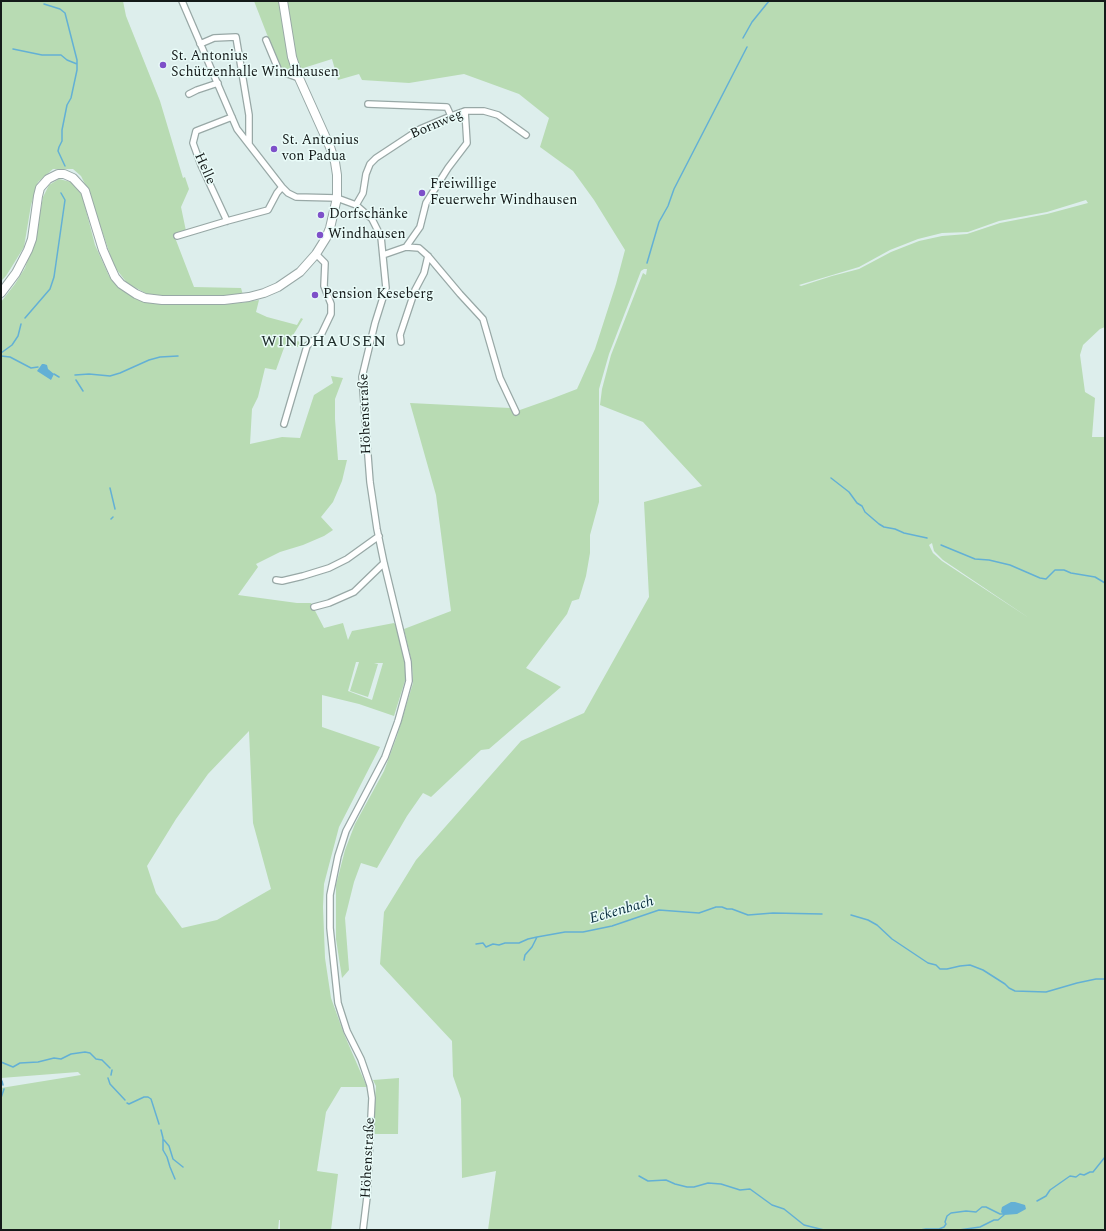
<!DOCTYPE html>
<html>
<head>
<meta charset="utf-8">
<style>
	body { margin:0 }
	#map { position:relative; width:1106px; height:1231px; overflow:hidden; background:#ddeeec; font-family:Spectral,serif }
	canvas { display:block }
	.frame { position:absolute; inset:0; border:2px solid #141a19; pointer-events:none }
</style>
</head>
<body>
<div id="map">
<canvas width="1106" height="1231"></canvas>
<div class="frame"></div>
</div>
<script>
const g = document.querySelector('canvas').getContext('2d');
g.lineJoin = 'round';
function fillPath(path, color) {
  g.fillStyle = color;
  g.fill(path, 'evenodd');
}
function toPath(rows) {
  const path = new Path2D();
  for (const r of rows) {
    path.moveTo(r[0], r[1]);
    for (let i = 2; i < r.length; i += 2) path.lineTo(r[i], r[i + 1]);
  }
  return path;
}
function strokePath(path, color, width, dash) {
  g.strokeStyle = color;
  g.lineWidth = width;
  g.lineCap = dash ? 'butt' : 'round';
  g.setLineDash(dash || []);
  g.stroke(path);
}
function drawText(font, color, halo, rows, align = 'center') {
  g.font = font + ' Spectral,serif';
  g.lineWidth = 3;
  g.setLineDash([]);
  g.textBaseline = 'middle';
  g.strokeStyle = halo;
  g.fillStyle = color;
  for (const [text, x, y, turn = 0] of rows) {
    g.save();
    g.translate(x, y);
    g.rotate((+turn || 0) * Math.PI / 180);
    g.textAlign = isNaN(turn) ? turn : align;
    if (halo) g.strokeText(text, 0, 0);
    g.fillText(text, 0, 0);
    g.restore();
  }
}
const green = toPath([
	[1,1,123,1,126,16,160,101,183,178,185,177,189,189,181,207,186,231,174,235,194,287,241,288,243,295,168,297,147,294,127,283,114,266,88,190,81,176,73,169,53,169,38,182,31,205,24,247,6,276,1,281],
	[254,1,1105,1,1105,327,1100,329,1083,345,1080,355,1085,392,1095,398,1092,437,1105,437,1105,1230,488,1230,496,1171,462,1178,461,1099,453,1076,452,1041,380,964,384,912,416,860,521,741,584,713,649,597,644,502,702,486,643,422,600,405,602,389,611,355,643,273,646,275,647,269,644,269,641,271,609,354,599,389,599,502,590,535,590,553,586,576,579,599,572,601,567,614,526,668,561,687,489,749,481,750,431,797,423,793,407,816,377,868,361,863,354,882,345,918,349,970,342,978,336,939,336,885,345,850,355,824,384,771,397,736,413,683,412,663,404,629,451,611,436,495,410,403,510,408,517,411,551,399,577,389,595,349,616,284,625,250,594,200,573,171,540,147,549,118,519,94,464,74,409,83,362,80,359,74,338,80,332,59,294,71,280,68],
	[1086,200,1088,203,1047,214,1000,223,967,234,942,236,919,241,891,252,859,269,832,276,801,286,799,285,859,267,890,250,918,239,942,233,968,232,999,221,1047,212],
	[932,543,934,551,943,560,1029,618,942,561,933,553,929,545],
	[59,179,71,182,82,195,95,245,109,276,125,292,151,303,186,304,240,303,259,300,256,312,267,317,297,325,301,318,303,319,290,340,308,343,304,348,285,345,276,370,265,368,258,397,252,409,250,444,282,437,300,438,314,395,333,383,331,376,343,378,335,399,335,419,338,460,347,460,342,481,333,502,321,517,333,530,324,536,303,545,280,552,256,564,258,567,238,595,297,603,311,603,324,628,343,623,348,640,352,631,394,623,398,629,408,671,394,716,359,704,322,695,322,727,380,747,339,827,324,884,323,907,325,958,331,998,344,1034,367,1087,341,1087,326,1112,317,1171,338,1174,331,1230,280,1230,280,1220,279,1220,278,1230,1,1230,1,1088,81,1075,78,1072,1,1078,1,302,15,284,25,268,36,235,43,197,49,185],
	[356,662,359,662,350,691,368,697,378,664,374,663,383,663,372,700,348,691],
	[249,731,253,823,271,889,217,920,182,928,156,893,147,866,176,819,208,774],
	[399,1078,398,1134,372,1134,376,1086,373,1080]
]);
const water = toPath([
	[42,364,44,364,47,365,48,369,54,374,51,380,37,371],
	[1011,1202,1015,1202,1025,1205,1026,1209,1017,1214,1004,1215,1001,1212,1002,1207]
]);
const stream = toPath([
	[44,4,60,9,65,13,77,60,77,70,71,98,67,105,62,130,62,141,59,147,58,151,65,166],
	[743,38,752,22,769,1],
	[13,49,42,55,61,55,67,60,77,64],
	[647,263,659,222,668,206,674,189,747,47],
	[25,318,50,289,54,277,65,200,61,193],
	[1,353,12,345,18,336,21,324],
	[1,356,10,357,31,368,38,367],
	[54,374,59,377],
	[75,375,89,374,110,376,120,373,149,360,160,357,178,356],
	[76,380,83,391],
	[831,478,849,492,857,503,862,506,865,512,879,524,884,527,895,529,904,533,927,538],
	[110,488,115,509],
	[111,519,113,517],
	[941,545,975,559,989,560,1010,565,1040,578,1046,579,1055,570,1064,570,1071,573,1095,577,1105,583],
	[851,915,868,920,877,925,892,939,928,963,936,965,940,969,947,969,960,966,970,965,983,970,1005,984,1009,988,1015,991,1046,992,1077,983,1096,979,1105,979],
	[476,944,483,943,486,947,493,944,499,945,505,943,519,943,528,939,537,937,565,932,583,932,612,926,659,910,699,913,716,907,722,907,727,909,732,909,748,915,773,913,822,914],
	[524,960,525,955,532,947,537,937],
	[1,1062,13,1067,20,1063,38,1062,54,1058,61,1059,71,1054,85,1052,90,1053,96,1059,102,1060,110,1068],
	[111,1075,112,1070],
	[108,1078,110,1084,125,1100],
	[1,1082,2,1081,3,1085],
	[1,1098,4,1089],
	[127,1103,129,1104,144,1097,148,1097,151,1099,159,1124],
	[161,1130,163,1138,163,1150,167,1157,170,1167,175,1179],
	[164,1140,169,1146,173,1159,183,1167],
	[639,1176,648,1181,666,1180,675,1184,687,1187,694,1187,708,1183,721,1184,740,1190,750,1189,772,1205,784,1209,804,1225,824,1230],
	[1037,1201,1046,1196,1050,1190,1070,1176,1076,1177,1080,1174,1084,1175,1090,1172,1093,1172,1105,1157],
	[920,1230,926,1229,939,1229,944,1227,946,1224,945,1222,947,1216,951,1213,966,1211,976,1212,982,1207,986,1207,1000,1214,1003,1214],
	[959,1230,980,1227,994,1220,998,1220,1004,1215]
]);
const street = toPath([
	[182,1,237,129,282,187,288,193,296,197,337,198,356,205,372,219,381,237,386,288,375,323,362,377,370,482,377,529,384,563,408,662,409,681,398,721,385,757,346,831,338,856,330,895,330,928,338,1003,347,1031,361,1059,370,1085,372,1098,367,1197,363,1230],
	[266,40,279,71,299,78],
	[200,44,214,38,236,37,249,115,249,144],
	[189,94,197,90,218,83],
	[368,104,447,107,451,116],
	[356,205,363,193,366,174,370,164,376,158,420,129,451,116,465,111,484,111,498,115,526,135],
	[227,221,201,165,193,143,196,131,232,117],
	[177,236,227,221,268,210,277,193,282,187],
	[406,247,420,227,426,203,448,168,467,143,465,111],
	[383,255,406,247,419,248,428,256,460,294,483,319,500,378,516,412],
	[401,342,400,335,415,290,424,273,428,256],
	[284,424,307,346,311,342,321,335,331,314,331,304,324,286,325,263,316,254],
	[276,580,282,581,303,576,329,568,347,559,379,536],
	[314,607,329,603,354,592,384,563]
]);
const secondary = toPath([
	[1,293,16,273,28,250,32,239,38,196,40,188,48,179,58,174,64,174,73,178,85,191,103,250,110,266,115,277,121,284,136,294,145,298,162,300,224,300,249,297,264,293,278,287,300,272,316,254,326,238,330,228,337,198,337,175,335,162,330,147,299,78,292,57,283,1]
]);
const markers = [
	[163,65,4,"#7e50c9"],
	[274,149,4,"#7e50c9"],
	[422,193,4,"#7e50c9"],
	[321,215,4,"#7e50c9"],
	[320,235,4,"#7e50c9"],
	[315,295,4,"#7e50c9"]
];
const poiNames = [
	["St. Antonius",171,57],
	["Schützenhalle Windhausen",171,73],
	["St. Antonius",282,141],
	["von Padua",282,157],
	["Freiwillige",430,185],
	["Feuerwehr Windhausen",430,201],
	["Dorfschänke",329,215],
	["Windhausen",328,235],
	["Pension Keseberg",323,295]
];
const streetNames = [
	["Bornweg",437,125,-23],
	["Helle",204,169,66],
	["Höhenstraße",366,414,-92],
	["Höhenstraße",369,1158,-87]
];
const waterNames = [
	["Eckenbach",622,911,-16]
];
const quarterNames = [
	["WINDHAUSEN",324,343]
];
fillPath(green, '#b8dbb3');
fillPath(water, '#63b0d5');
strokePath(stream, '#63b0d5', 1.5);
strokePath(street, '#98a8a6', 8);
strokePath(secondary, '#98a8a6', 10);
strokePath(street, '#fff', 5.5);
strokePath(secondary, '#fff', 8);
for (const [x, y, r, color] of markers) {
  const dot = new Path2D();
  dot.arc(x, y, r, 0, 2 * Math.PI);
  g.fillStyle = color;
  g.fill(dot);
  strokePath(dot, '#eafcf9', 1.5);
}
drawText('14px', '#141a19', '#eafcf9', poiNames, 'left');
drawText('14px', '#141a19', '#eafcf9', streetNames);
drawText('italic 15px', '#082d3d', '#eafcf9', waterNames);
g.letterSpacing = '1px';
drawText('16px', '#202d2b', '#eafcf9', quarterNames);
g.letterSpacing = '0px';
</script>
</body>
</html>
